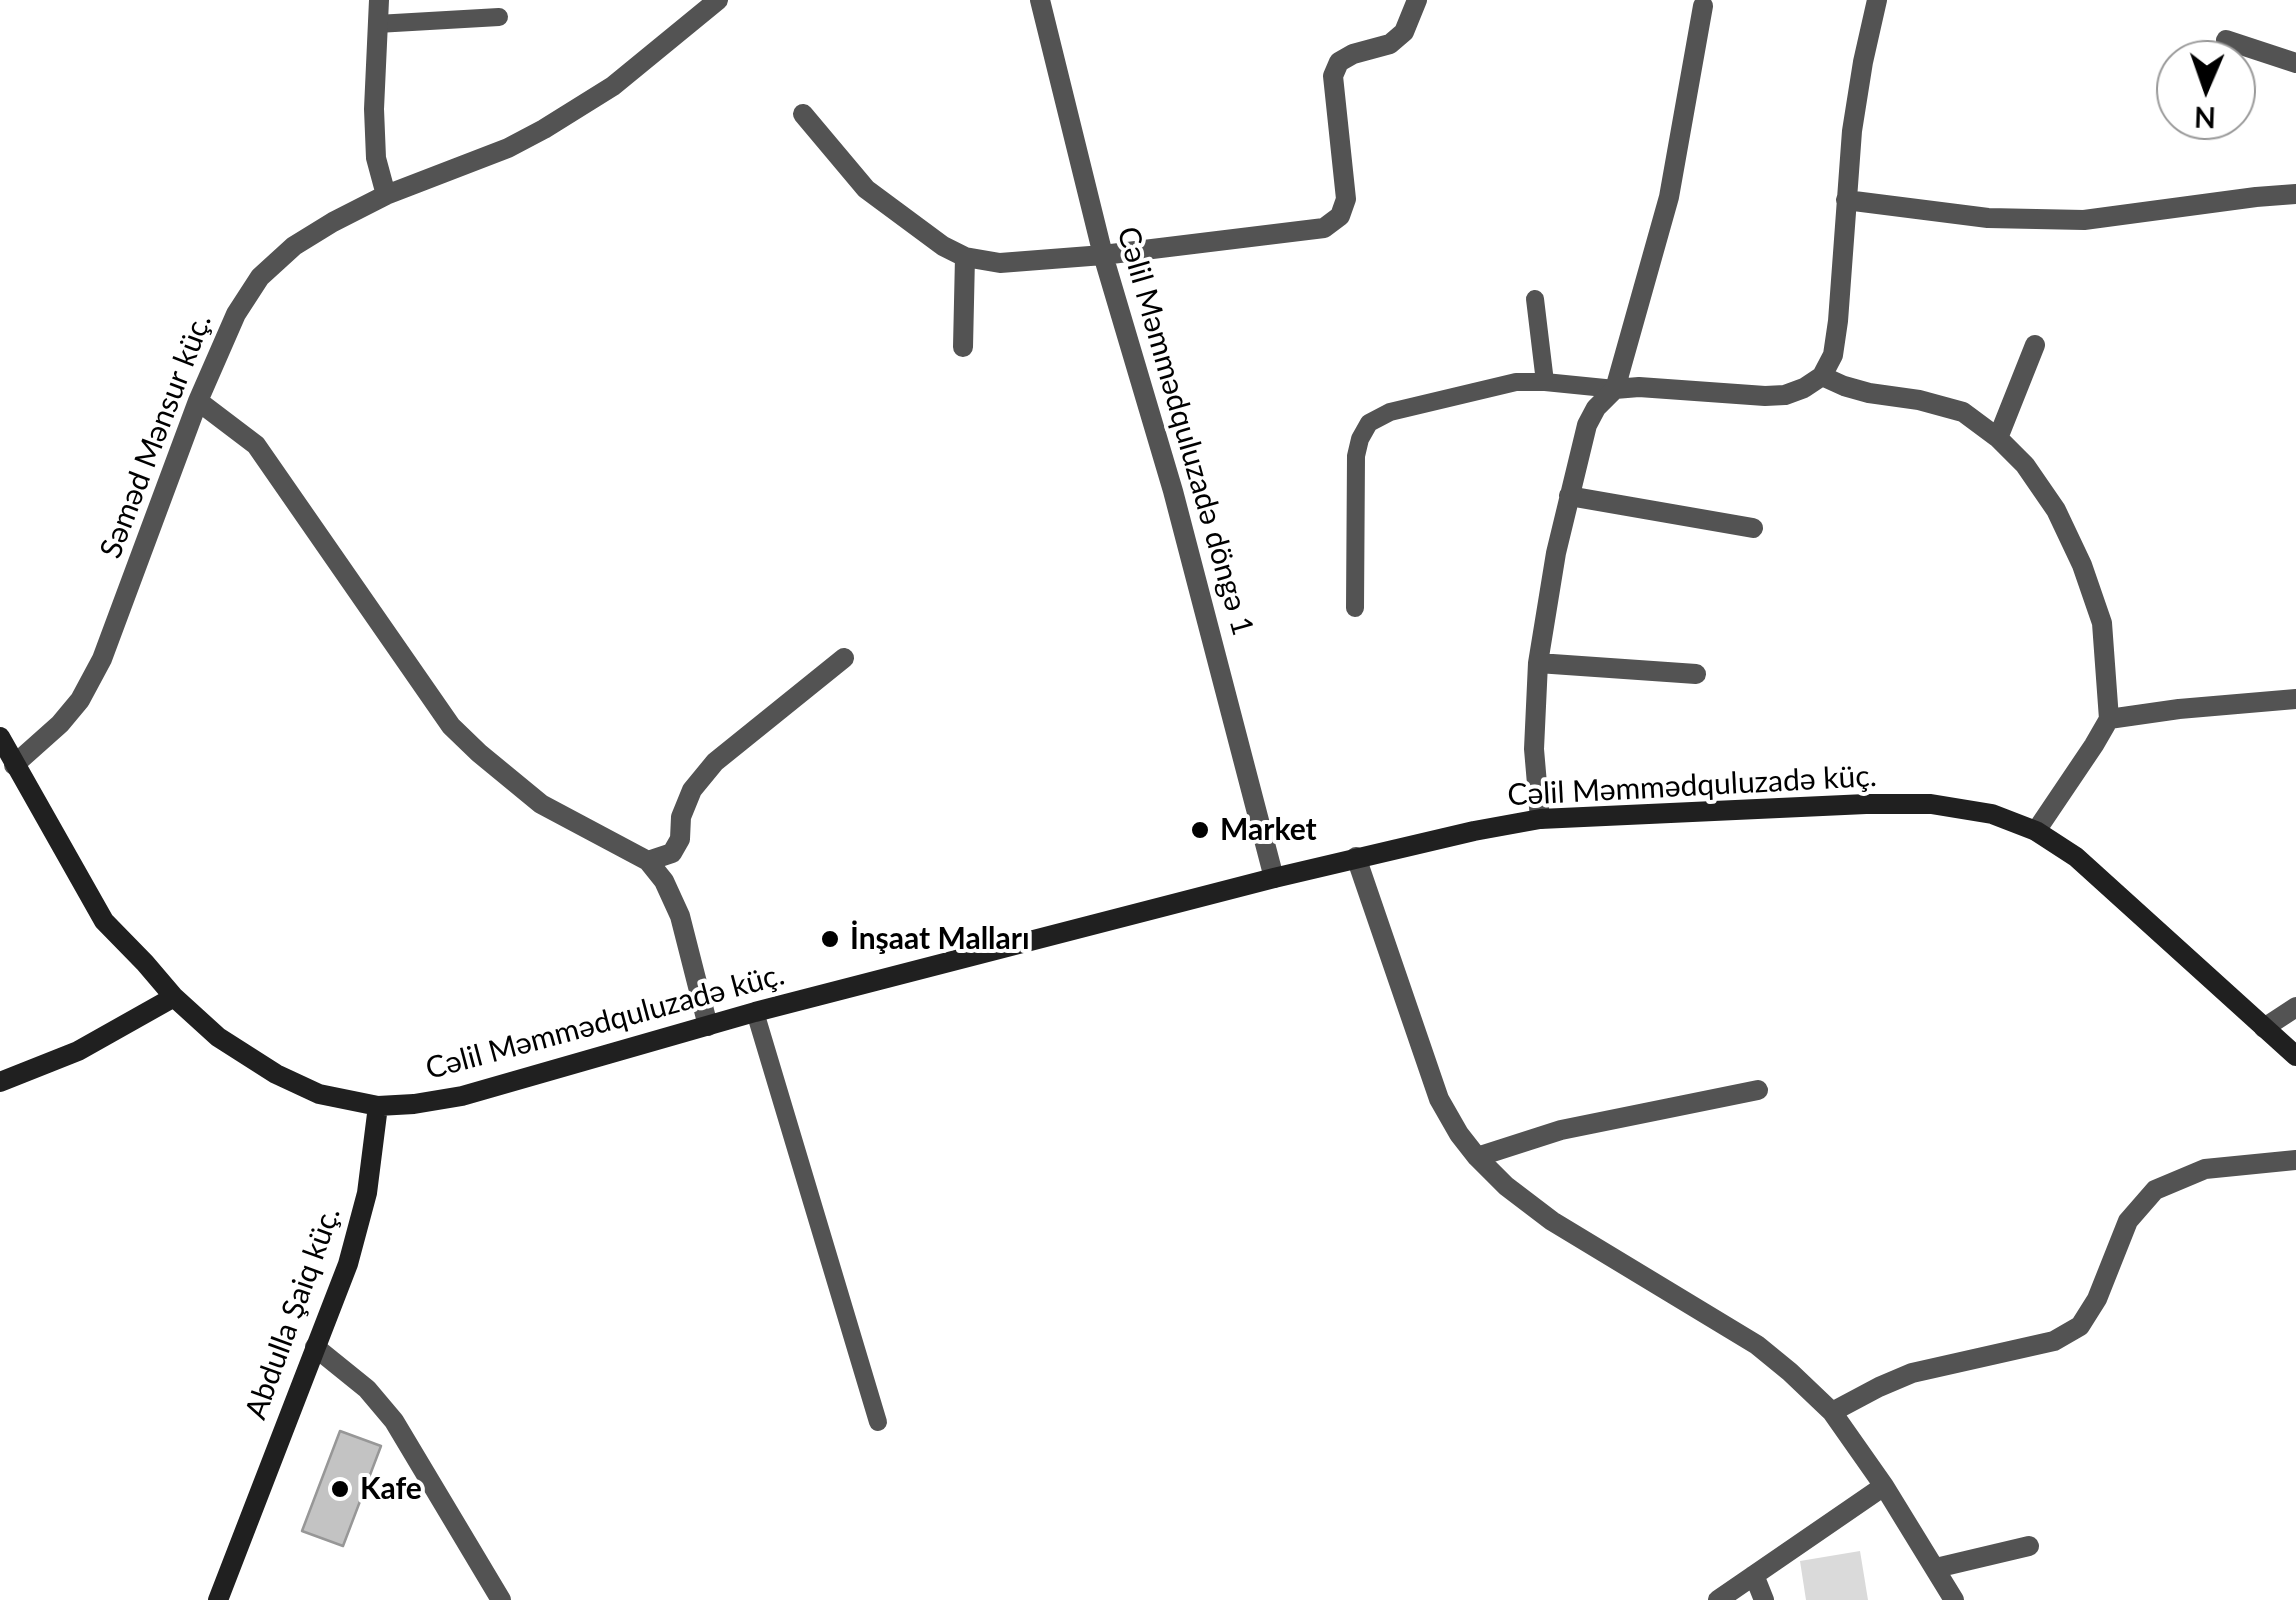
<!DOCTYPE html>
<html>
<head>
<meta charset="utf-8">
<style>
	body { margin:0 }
	#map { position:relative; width:2296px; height:1600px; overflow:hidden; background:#fff; font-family:Lato,sans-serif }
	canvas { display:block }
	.north { position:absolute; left:2156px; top:40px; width:100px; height:100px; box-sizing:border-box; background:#fff; border:2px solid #999; border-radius:50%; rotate:182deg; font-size:28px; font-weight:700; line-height:40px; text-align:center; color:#000 }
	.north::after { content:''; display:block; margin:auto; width:35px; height:45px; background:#000; clip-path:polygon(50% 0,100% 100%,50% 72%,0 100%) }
</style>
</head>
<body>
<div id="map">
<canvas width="2296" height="1600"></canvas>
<div class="north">N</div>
</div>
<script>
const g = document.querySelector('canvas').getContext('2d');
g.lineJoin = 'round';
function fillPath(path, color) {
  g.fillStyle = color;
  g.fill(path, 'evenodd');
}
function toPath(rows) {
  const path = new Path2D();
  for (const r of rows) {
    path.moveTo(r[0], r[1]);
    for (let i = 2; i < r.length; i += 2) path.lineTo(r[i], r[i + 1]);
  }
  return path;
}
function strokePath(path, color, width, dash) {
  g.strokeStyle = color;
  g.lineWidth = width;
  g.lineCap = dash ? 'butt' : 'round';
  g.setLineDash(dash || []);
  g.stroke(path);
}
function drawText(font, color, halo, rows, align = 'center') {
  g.font = font + ' Lato,sans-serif';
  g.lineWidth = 8;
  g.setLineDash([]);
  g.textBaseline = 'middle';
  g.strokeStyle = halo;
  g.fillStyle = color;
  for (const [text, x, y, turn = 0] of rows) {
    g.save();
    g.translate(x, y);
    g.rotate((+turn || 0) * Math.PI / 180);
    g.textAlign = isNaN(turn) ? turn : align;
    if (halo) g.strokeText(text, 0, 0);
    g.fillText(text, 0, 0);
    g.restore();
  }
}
const green = toPath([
	[1860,1551,1868,1600,1806,1600,1800,1561]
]);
const building = toPath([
	[340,1431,381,1446,343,1546,302,1531,340,1431]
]);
const lane = toPath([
	[377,24,499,17],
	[1535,299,1545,382],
	[1355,608,1356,456,1360,439,1369,423,1390,412,1516,382,1545,382,1615,389],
	[755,1012,878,1422]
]);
const street = toPath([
	[379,0,374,109,376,158,386,195],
	[1040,0,1103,255,1173,491,1274,878],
	[2226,40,2296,63],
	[803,114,866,189,943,246,965,257,1000,263,1103,255,1324,228,1340,216,1346,199,1333,76,1339,62,1353,54,1390,44,1404,32,1417,0],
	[1846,200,1988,218,2084,220,2256,197,2296,194],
	[963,347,965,257],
	[1822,376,1844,386,1869,393,1919,400,1963,412,1998,438,2025,465,2056,510,2082,565,2102,623,2109,719,2094,745,2036,831],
	[1615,389,1669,197,1703,6],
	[198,401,256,445,451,726,479,753,541,804,648,861,664,881,680,916,708,1026],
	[1998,438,2035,345],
	[1569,496,1753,528],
	[1538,663,1696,674],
	[2109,719,2179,709,2296,699],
	[14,765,60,724,80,700,102,659,198,401,236,314,260,277,294,246,333,222,386,195,508,148,544,129,613,86,718,0],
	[1540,819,1534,749,1538,663,1556,553,1587,425,1596,408,1615,389,1639,387,1765,396,1785,395,1804,388,1822,376,1833,355,1838,321,1852,131,1863,62,1877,0],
	[1356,857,1439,1099,1459,1134,1477,1157,1506,1186,1552,1221,1757,1345,1790,1372,1832,1412,1884,1486,1954,1600],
	[648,861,672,853,680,839,681,817,692,790,715,762,844,658],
	[2264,1028,2296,1007],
	[1477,1157,1561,1130,1758,1090],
	[315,1347,367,1389,394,1421,501,1600],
	[1832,1412,1879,1387,1912,1373,2054,1341,2080,1326,2097,1299,2128,1221,2155,1190,2205,1169,2296,1160],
	[1936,1568,2029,1546],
	[1754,1575,1764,1600],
	[1718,1600,1884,1486]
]);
const secondary = toPath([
	[0,737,104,921,145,963,174,997,218,1037,276,1074,319,1094,378,1106,367,1193,348,1264,218,1600],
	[0,1082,78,1051,174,997],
	[378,1106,414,1104,462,1096,755,1012,1274,878,1474,831,1540,819,1866,804,1931,804,1992,814,2036,831,2076,857,2296,1056]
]);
const markers = [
	[1200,830,10,"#000"],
	[830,939,10,"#000"],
	[340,1489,10,"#000"]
];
const streetNames = [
	["Cəlil Məmmədquluzadə döngə 1",1185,431,74],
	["Səməd Mənsur küç.",156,436,-69],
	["Cəlil Məmmədquluzadə küç.",1692,786,-3],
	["Cəlil Məmmədquluzadə küç.",605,1022,-15],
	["Abdulla Şaiq küç.",293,1313,-70]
];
const poiNames = [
	["Market",1220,830],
	["İnşaat Malları",850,939],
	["Kafe",360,1489]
];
fillPath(green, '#dadada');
fillPath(building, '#c3c3c3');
strokePath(building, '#979797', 2.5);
strokePath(lane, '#535353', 18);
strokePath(street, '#535353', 20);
strokePath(secondary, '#202020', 20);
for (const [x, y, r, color] of markers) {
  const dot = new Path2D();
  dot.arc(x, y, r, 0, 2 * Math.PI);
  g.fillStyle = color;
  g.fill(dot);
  strokePath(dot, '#fff', 4);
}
drawText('30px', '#000', '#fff', streetNames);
drawText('bold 30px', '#000', '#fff', poiNames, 'left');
</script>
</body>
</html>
